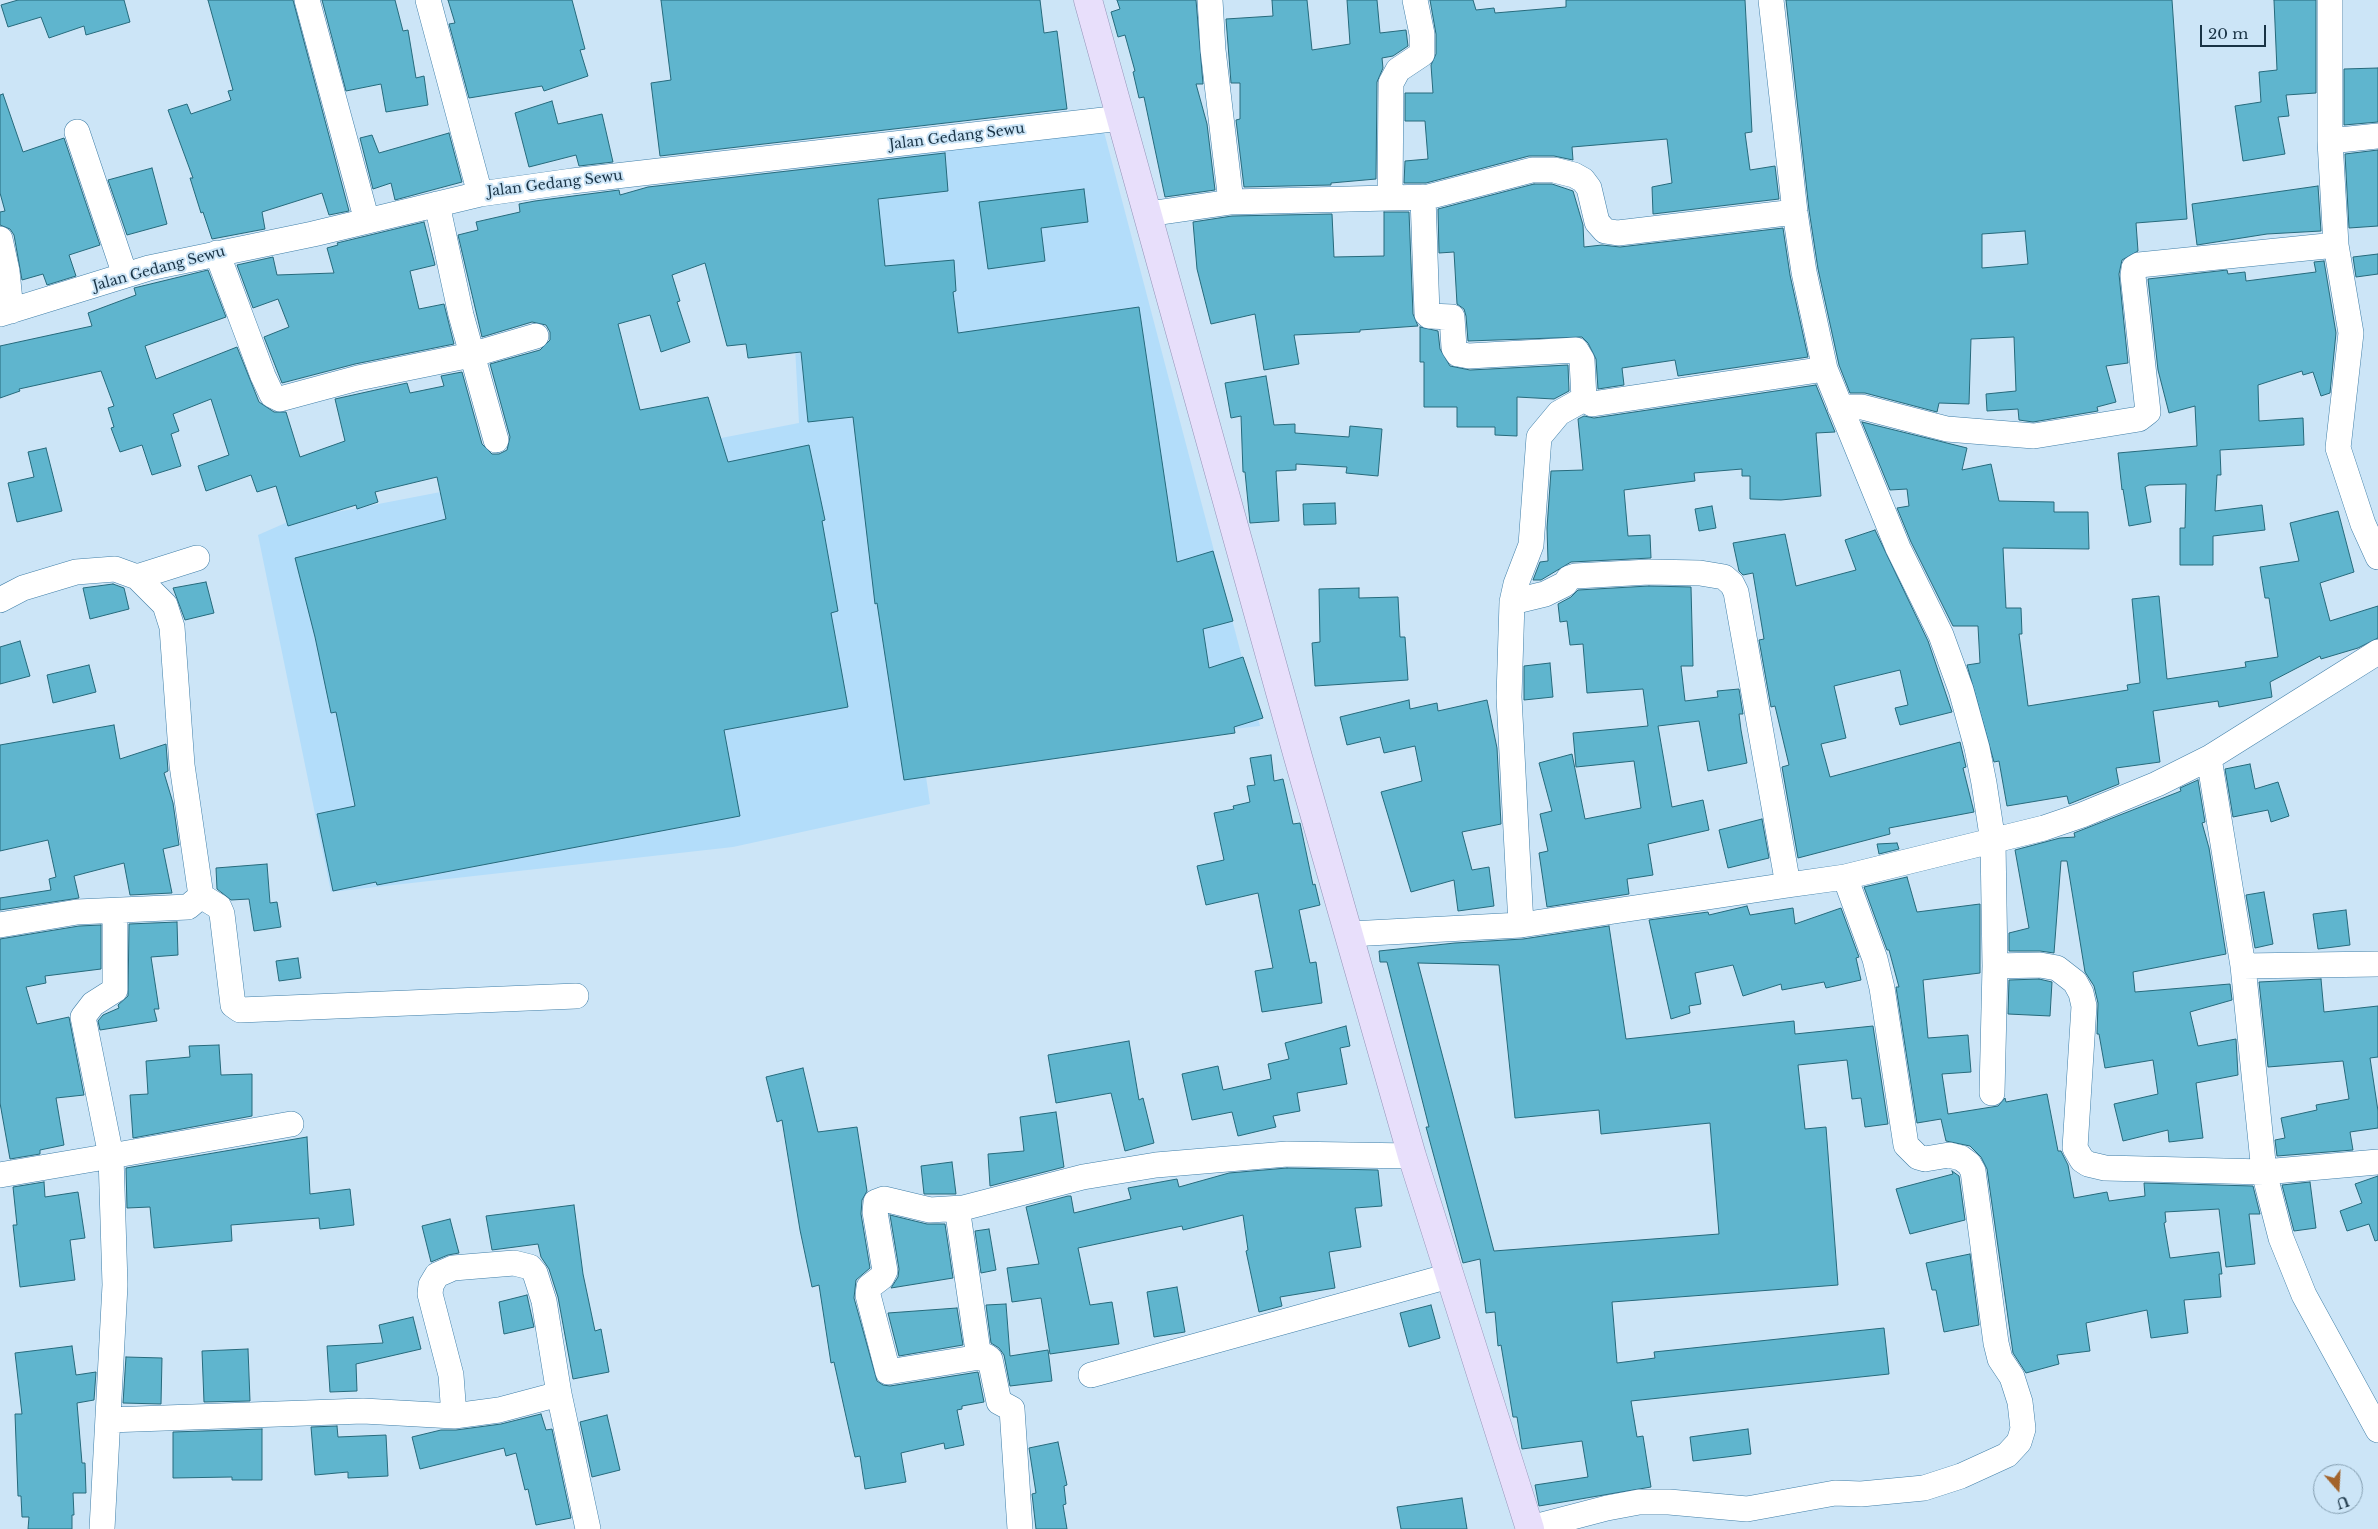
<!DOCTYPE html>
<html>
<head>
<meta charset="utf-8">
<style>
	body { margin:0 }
	#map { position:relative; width:2378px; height:1529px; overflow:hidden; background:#cce5f7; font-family:"Libre Baskerville",serif }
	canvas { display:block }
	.north { position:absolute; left:2313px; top:1464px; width:50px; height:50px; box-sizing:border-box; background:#cce5f7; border:1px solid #849eb0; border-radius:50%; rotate:161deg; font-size:14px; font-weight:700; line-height:20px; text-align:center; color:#193345 }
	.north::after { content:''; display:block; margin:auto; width:18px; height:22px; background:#a3642c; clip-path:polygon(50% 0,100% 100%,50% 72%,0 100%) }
	.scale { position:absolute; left:2200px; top:25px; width:66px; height:22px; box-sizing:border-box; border:2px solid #193345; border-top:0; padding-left:6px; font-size:15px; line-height:18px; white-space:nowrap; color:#193345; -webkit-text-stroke:4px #cce5f7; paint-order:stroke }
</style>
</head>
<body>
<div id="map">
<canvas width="2378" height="1529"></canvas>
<div class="north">U</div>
<div class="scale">20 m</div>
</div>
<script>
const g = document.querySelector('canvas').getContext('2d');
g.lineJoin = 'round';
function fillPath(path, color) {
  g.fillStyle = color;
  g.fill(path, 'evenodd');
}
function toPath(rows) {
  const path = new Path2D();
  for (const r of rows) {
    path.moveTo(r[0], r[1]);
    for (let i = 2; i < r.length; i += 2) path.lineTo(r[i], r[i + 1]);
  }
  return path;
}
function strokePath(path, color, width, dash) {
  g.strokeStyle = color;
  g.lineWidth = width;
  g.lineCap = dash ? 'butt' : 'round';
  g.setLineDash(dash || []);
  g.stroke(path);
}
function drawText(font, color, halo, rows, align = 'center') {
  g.font = font + ' "Libre Baskerville",serif';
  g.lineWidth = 4;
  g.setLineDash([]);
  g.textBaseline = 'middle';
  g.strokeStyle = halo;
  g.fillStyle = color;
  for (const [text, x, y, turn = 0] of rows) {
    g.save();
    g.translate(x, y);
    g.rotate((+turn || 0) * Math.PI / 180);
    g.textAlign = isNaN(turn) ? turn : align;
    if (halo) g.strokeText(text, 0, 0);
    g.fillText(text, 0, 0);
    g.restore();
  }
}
const built = toPath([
	[1103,128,1260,726,924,763,930,804,733,847,331,892,258,535,290,521,799,423,786,173]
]);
const building = toPath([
	[18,0,124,0,130,22,86,35,84,26,49,38,41,17,8,27,1,5,18,0],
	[208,0,293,0,349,211,329,215,322,193,262,212,265,229,212,239,203,212,201,213,190,178,193,178,168,110,187,104,191,114,231,100,228,91,233,90,208,0],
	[322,0,395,0,403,31,408,30,416,78,424,76,428,105,386,112,381,84,346,91,322,0],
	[448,0,572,0,585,49,580,50,588,76,544,91,542,86,469,98,449,24,455,23,448,0],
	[661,0,1040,0,1044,33,1057,31,1067,109,660,156,651,83,671,80,661,0],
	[1117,0,1196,0,1203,84,1196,84,1207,124,1215,190,1165,197,1144,97,1139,98,1133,72,1135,71,1125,35,1118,37,1111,12,1120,9,1117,0],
	[1272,0,1307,0,1312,50,1350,44,1347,0,1377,0,1380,33,1406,30,1408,46,1393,56,1382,58,1383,68,1377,82,1376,179,1331,183,1331,185,1244,187,1236,120,1240,119,1240,83,1231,83,1226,19,1273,16,1272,0],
	[1430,0,1473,0,1476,10,1494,8,1495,13,1566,7,1566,0,1745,0,1752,132,1745,133,1750,170,1775,166,1779,199,1653,214,1652,187,1672,183,1667,139,1572,147,1573,160,1554,156,1529,156,1426,183,1404,183,1405,161,1428,159,1425,121,1405,121,1405,93,1433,93,1431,65,1436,54,1436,34,1430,0],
	[1786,0,2172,0,2187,219,2136,223,2138,251,2122,260,2119,274,2128,363,2106,366,2116,402,2097,407,2098,411,2033,422,2019,420,2018,409,1987,411,1986,394,2016,391,2014,337,1971,339,1969,404,1939,403,1937,412,1865,393,1850,393,1839,365,1818,269,1809,210,1786,0],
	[2025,231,2028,264,1982,268,1982,234,2025,231],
	[2274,0,2316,0,2316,93,2286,95,2289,116,2278,117,2285,154,2243,161,2235,106,2261,102,2259,72,2277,70,2274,0],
	[2378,68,2378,122,2344,125,2344,69,2378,68],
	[3,94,23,152,64,138,100,245,69,255,76,276,47,285,43,274,22,280,14,235,10,229,0,225,0,212,5,211,0,193,0,95,3,94],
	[552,101,558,124,602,114,613,162,579,166,576,155,529,167,515,113,552,101],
	[449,133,462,182,395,200,391,183,373,189,360,138,372,135,379,153,449,133],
	[2378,150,2378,226,2349,228,2345,154,2378,150],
	[945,153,948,191,878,199,885,266,954,260,956,291,953,292,958,333,1139,307,1177,562,1213,551,1233,621,1203,629,1209,668,1243,657,1263,718,1234,727,1235,733,904,780,877,603,875,604,853,417,808,422,801,352,748,358,746,344,727,346,705,263,672,275,680,301,677,302,690,342,661,352,650,315,618,324,640,410,708,397,728,462,809,445,825,520,822,521,838,611,831,613,848,707,724,730,740,816,377,885,376,882,333,891,317,814,355,806,336,712,331,713,315,637,295,558,446,519,437,477,375,492,378,502,357,509,356,505,288,526,276,486,257,492,251,475,206,491,198,466,229,455,211,399,173,414,179,431,171,434,181,466,152,475,142,445,120,452,111,428,114,427,108,408,114,406,101,371,19,389,20,391,0,398,0,346,92,326,88,313,136,295,134,288,208,270,226,317,145,346,156,379,237,347,259,402,274,412,286,412,300,457,345,441,335,399,407,383,410,393,444,386,441,376,462,372,482,444,492,454,499,454,507,450,510,437,490,364,540,350,550,340,550,332,546,325,532,322,482,337,458,235,478,230,476,222,520,212,519,204,535,201,619,190,620,195,648,187,945,153],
	[152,168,167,224,127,235,108,180,152,168],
	[1534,184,1552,184,1573,191,1583,225,1584,247,1602,245,1620,247,1783,228,1790,275,1808,357,1678,376,1675,360,1622,368,1624,385,1598,389,1596,359,1588,343,1582,337,1468,341,1466,316,1464,309,1457,304,1454,252,1439,253,1438,209,1534,184],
	[2318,186,2321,231,2267,234,2197,245,2192,204,2318,186],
	[1084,189,1088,222,1041,228,1045,261,988,269,979,202,1084,189],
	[1384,212,1409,212,1413,314,1418,326,1360,330,1360,332,1294,335,1299,364,1264,370,1255,314,1211,324,1197,269,1193,222,1232,216,1332,214,1334,257,1384,256,1384,212],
	[424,222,435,265,410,271,419,309,444,304,454,344,355,364,282,383,264,337,289,327,278,299,253,308,237,265,273,257,277,275,334,273,327,248,338,245,337,243,424,222],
	[2378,254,2378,274,2356,277,2353,257,2378,254],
	[2324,261,2336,333,2330,393,2321,396,2313,372,2303,375,2302,371,2258,385,2259,421,2303,418,2304,445,2220,450,2221,475,2217,475,2215,511,2262,505,2265,530,2213,536,2213,565,2180,565,2180,528,2185,528,2186,484,2149,485,2145,487,2151,522,2129,526,2123,489,2122,490,2118,453,2197,446,2195,406,2169,413,2158,370,2148,279,2227,270,2228,274,2245,272,2246,281,2316,272,2314,262,2324,261],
	[1420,327,1438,331,1440,349,1450,366,1470,370,1568,365,1569,391,1554,399,1517,397,1517,436,1495,435,1495,427,1457,427,1457,407,1424,407,1424,362,1420,362,1420,327],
	[1266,376,1274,425,1295,424,1295,433,1349,437,1350,426,1382,429,1378,476,1346,473,1347,467,1296,464,1296,470,1276,471,1279,521,1250,523,1245,472,1243,472,1241,416,1231,418,1225,383,1266,376],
	[1816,385,1835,432,1816,433,1821,496,1781,500,1750,499,1750,476,1742,476,1742,469,1694,473,1695,481,1624,490,1628,536,1650,535,1651,558,1571,562,1541,580,1533,580,1540,562,1548,561,1547,528,1551,471,1583,470,1578,419,1584,416,1594,418,1816,385],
	[1862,422,1967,448,1962,470,1991,464,1999,501,2054,502,2054,512,2088,512,2089,549,2003,548,2006,608,2021,608,2022,634,2019,634,2028,706,2128,690,2127,685,2140,683,2132,599,2159,596,2167,679,2246,667,2245,662,2278,657,2269,598,2265,598,2260,567,2299,561,2290,523,2338,511,2354,572,2320,583,2330,621,2378,606,2378,638,2358,648,2321,659,2320,656,2270,682,2272,697,2219,707,2218,701,2153,711,2160,762,2116,768,2119,784,2069,804,2067,796,2007,806,1999,761,1994,762,1967,665,1980,663,1978,626,1953,626,1911,542,1897,508,1909,506,1907,489,1890,490,1862,422],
	[46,448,62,511,17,522,8,483,34,477,28,452,46,448],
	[1335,503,1336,524,1304,525,1303,504,1335,503],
	[1712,506,1716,528,1699,531,1695,509,1712,506],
	[1875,530,1928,641,1952,712,1900,725,1895,708,1908,705,1900,670,1834,686,1846,738,1821,744,1830,777,1960,742,1966,767,1963,768,1974,812,1889,828,1890,834,1798,858,1782,767,1789,765,1775,706,1771,707,1759,640,1764,639,1753,573,1743,575,1739,571,1733,543,1785,534,1796,586,1856,570,1845,540,1875,530],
	[206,582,214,613,185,620,173,588,206,582],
	[113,584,124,588,129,609,90,619,83,588,113,584],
	[1649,586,1691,587,1693,666,1681,666,1685,701,1718,697,1717,691,1739,689,1743,714,1739,714,1741,730,1747,763,1708,771,1699,721,1658,726,1672,807,1703,800,1709,830,1648,844,1653,875,1627,879,1629,894,1547,907,1539,853,1548,851,1540,814,1552,811,1539,763,1572,754,1585,819,1641,808,1634,761,1576,767,1573,733,1648,726,1643,689,1587,693,1583,644,1570,645,1567,621,1560,622,1558,604,1571,597,1578,590,1649,586],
	[1359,588,1359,598,1398,597,1400,637,1405,637,1408,680,1315,686,1312,643,1320,642,1319,589,1359,588],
	[20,641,30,676,0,684,0,647,20,641],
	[1550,663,1553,697,1524,700,1524,666,1550,663],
	[89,665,96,692,53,703,47,675,89,665],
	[1409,700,1410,709,1437,703,1438,711,1487,700,1497,748,1501,824,1462,832,1472,870,1489,867,1494,906,1458,911,1454,880,1411,892,1381,792,1422,781,1415,746,1384,753,1380,737,1347,745,1340,717,1409,700],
	[114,725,120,759,166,744,168,771,164,773,173,803,179,845,163,849,172,893,130,895,124,863,74,876,79,898,0,910,0,898,51,890,49,879,56,877,48,840,0,851,0,745,114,725],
	[1271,755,1274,781,1283,779,1293,824,1300,823,1313,885,1315,884,1320,905,1299,910,1310,963,1316,962,1322,1003,1262,1012,1255,971,1273,968,1258,893,1206,905,1197,866,1224,860,1214,813,1234,809,1233,806,1250,802,1247,786,1255,785,1250,758,1271,755],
	[2250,764,2255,789,2278,782,2289,816,2271,822,2268,810,2233,817,2225,769,2250,764],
	[2198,780,2205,822,2202,823,2209,848,2226,954,2133,972,2135,992,2230,984,2232,1000,2190,1012,2198,1046,2236,1039,2238,1075,2196,1083,2203,1138,2169,1142,2168,1130,2123,1141,2114,1104,2158,1094,2153,1060,2105,1068,2099,1034,2097,1034,2098,1003,2094,986,2085,972,2067,861,2061,861,2054,953,2040,951,2009,951,2009,933,2029,928,2015,850,2060,838,2075,837,2074,833,2181,791,2180,788,2198,780],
	[1762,819,1769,858,1728,868,1719,830,1762,819],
	[1897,843,1899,849,1879,854,1877,844,1897,843],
	[267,864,270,903,277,902,281,927,254,931,249,899,231,900,217,889,216,868,267,864],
	[1907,877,1917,912,1980,904,1980,973,1923,980,1928,1038,1968,1035,1971,1072,1942,1074,1948,1114,1998,1106,2005,1098,2006,1102,2047,1094,2058,1151,2061,1151,2068,1165,2074,1198,2107,1192,2109,1201,2145,1196,2144,1183,2253,1186,2260,1214,2249,1214,2255,1264,2226,1267,2219,1209,2165,1212,2166,1222,2164,1223,2170,1258,2219,1252,2222,1274,2219,1274,2221,1297,2184,1300,2188,1333,2151,1338,2147,1310,2086,1323,2090,1351,2057,1355,2059,1364,2026,1373,2013,1353,1987,1169,1981,1157,1970,1146,1946,1141,1941,1119,1917,1123,1896,987,1899,987,1889,950,1887,950,1864,887,1907,877],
	[2264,892,2273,944,2255,948,2246,895,2264,892],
	[1747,906,1750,915,1793,908,1795,924,1841,908,1859,957,1856,958,1861,980,1826,988,1824,982,1782,990,1781,984,1743,996,1733,965,1695,973,1701,1004,1689,1006,1690,1013,1671,1019,1649,920,1708,912,1709,915,1747,906],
	[2346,910,2350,945,2318,949,2313,914,2346,910],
	[177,922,178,955,151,957,159,1009,154,1009,157,1021,100,1030,98,1021,103,1015,119,1008,118,1005,128,996,129,924,177,922],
	[101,925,101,969,45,976,46,983,26,987,37,1024,69,1017,84,1095,56,1098,64,1145,40,1150,40,1154,10,1159,0,1103,0,939,79,926,101,925],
	[1609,926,1626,1039,1794,1021,1795,1034,1873,1026,1888,1124,1865,1127,1861,1098,1852,1099,1847,1060,1798,1065,1805,1129,1826,1127,1838,1285,1612,1302,1617,1363,1655,1358,1654,1352,1884,1328,1889,1374,1631,1401,1637,1437,1643,1436,1651,1487,1539,1506,1535,1485,1588,1477,1582,1441,1522,1449,1517,1417,1513,1417,1501,1345,1498,1346,1495,1312,1486,1313,1480,1259,1463,1263,1426,1127,1429,1127,1387,962,1380,962,1379,951,1455,943,1523,939,1609,926],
	[1418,963,1499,965,1515,1118,1599,1110,1601,1134,1710,1123,1719,1234,1494,1251,1418,963],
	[298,958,301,978,279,981,276,961,298,958],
	[2039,979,2052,982,2050,1016,2008,1014,2009,980,2039,979],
	[2321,979,2324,1012,2378,1006,2378,1057,2370,1058,2378,1111,2378,1128,2350,1132,2353,1150,2277,1156,2275,1140,2285,1138,2281,1118,2317,1110,2316,1105,2349,1099,2343,1061,2268,1067,2259,982,2321,979],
	[1346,1026,1350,1046,1340,1048,1347,1084,1297,1093,1300,1111,1273,1116,1276,1127,1238,1136,1232,1112,1192,1120,1182,1074,1218,1066,1223,1090,1271,1079,1268,1064,1289,1059,1285,1043,1346,1026],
	[1129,1041,1139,1100,1143,1098,1154,1143,1125,1151,1111,1093,1056,1103,1048,1055,1129,1041],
	[219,1045,221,1075,252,1074,252,1116,133,1138,130,1095,148,1094,146,1061,190,1057,189,1046,219,1045],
	[803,1068,818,1132,857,1127,867,1191,862,1200,861,1214,870,1268,856,1280,854,1298,877,1381,883,1385,890,1386,978,1372,984,1402,962,1406,962,1409,957,1410,964,1445,945,1449,944,1443,901,1453,906,1482,865,1489,860,1456,855,1457,834,1362,831,1363,819,1285,812,1287,800,1230,782,1120,777,1122,766,1077,803,1068],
	[1056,1112,1064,1167,990,1186,988,1154,1024,1151,1020,1117,1056,1112],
	[307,1137,310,1194,350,1189,354,1225,320,1229,319,1218,231,1225,232,1241,154,1248,150,1207,127,1208,126,1168,307,1137],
	[952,1162,956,1194,924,1194,921,1166,952,1162],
	[1287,1168,1378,1170,1382,1206,1355,1208,1361,1247,1329,1252,1335,1288,1280,1297,1282,1306,1259,1312,1246,1251,1248,1250,1243,1215,1183,1230,1182,1226,1078,1248,1090,1305,1112,1302,1119,1344,1050,1354,1041,1298,1012,1302,1007,1268,1039,1264,1026,1207,1068,1196,1071,1196,1074,1213,1131,1199,1128,1188,1177,1179,1179,1187,1229,1173,1287,1168],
	[1952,1171,1959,1176,1965,1220,1910,1234,1896,1189,1953,1174,1952,1171],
	[2378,1176,2378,1240,2375,1241,2369,1224,2347,1231,2340,1211,2362,1203,2355,1184,2378,1176],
	[44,1182,45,1197,78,1192,85,1238,70,1240,75,1280,20,1287,13,1225,17,1225,13,1187,44,1182],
	[2310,1182,2316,1228,2294,1231,2282,1185,2310,1182],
	[574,1205,583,1274,595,1331,601,1329,609,1372,573,1379,558,1297,549,1269,541,1257,538,1244,492,1250,486,1216,574,1205],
	[890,1215,927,1224,945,1224,953,1278,891,1288,898,1277,899,1269,890,1215],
	[450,1219,459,1253,448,1255,431,1262,422,1226,450,1219],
	[989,1229,996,1270,981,1273,975,1231,989,1229],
	[1970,1254,1979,1325,1944,1332,1936,1290,1932,1290,1926,1263,1970,1254],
	[1177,1287,1185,1332,1154,1337,1147,1292,1177,1287],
	[527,1295,534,1327,504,1334,499,1302,527,1295],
	[1006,1304,1010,1356,1048,1350,1052,1381,1010,1386,1004,1355,999,1348,991,1343,986,1305,1006,1304],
	[1431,1305,1440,1338,1409,1347,1400,1313,1431,1305],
	[957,1308,963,1345,899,1356,888,1313,957,1308],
	[413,1317,421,1349,356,1364,357,1391,330,1392,327,1346,383,1343,379,1325,413,1317],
	[72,1346,76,1375,96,1372,94,1400,77,1403,82,1463,85,1463,86,1493,73,1493,74,1515,72,1515,72,1529,28,1529,29,1517,22,1517,21,1496,18,1496,15,1414,22,1414,15,1353,72,1346],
	[248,1349,250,1401,204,1402,202,1351,248,1349],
	[126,1357,162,1358,161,1404,123,1403,126,1357],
	[541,1414,546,1430,552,1429,571,1518,536,1525,528,1489,525,1490,516,1453,506,1456,504,1448,420,1469,412,1437,441,1430,456,1430,501,1424,541,1414],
	[607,1415,620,1470,592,1477,580,1422,607,1415],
	[337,1426,338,1437,386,1435,388,1476,348,1478,348,1472,315,1475,311,1427,337,1426],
	[262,1429,262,1480,232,1480,232,1477,173,1478,173,1432,262,1429],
	[1748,1429,1751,1454,1693,1461,1690,1437,1748,1429],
	[1058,1442,1067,1485,1064,1486,1066,1504,1063,1505,1067,1529,1036,1529,1032,1494,1036,1493,1029,1448,1058,1442],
	[1462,1498,1467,1529,1401,1529,1397,1507,1462,1498]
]);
const minor = toPath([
	[307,0,367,221],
	[428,0,480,194],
	[1210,0,1213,50,1231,202],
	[1771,0,1795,212,1804,272,1825,369,1898,548,1941,635,1961,690,1977,748,1984,783,1993,842,1995,966,2040,965,2057,968,2075,982,2081,993,2084,1006,2075,1148,2082,1160,2088,1164,2105,1168,2264,1172,2281,1238,2304,1295,2378,1430],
	[2330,0,2330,141,2336,245,2351,333,2338,448,2363,524,2378,557],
	[77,132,125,275],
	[2330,141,2378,136],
	[1423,197,1427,314,1429,316,1452,317,1454,348,1458,354,1469,356,1576,350,1582,360,1584,399,1592,404,1825,369],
	[1390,198,1391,83,1398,70,1422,54,1422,34,1415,0],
	[437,204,461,315,496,440],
	[1148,214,1231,202,1428,197,1532,170,1554,170,1574,175,1583,180,1589,188,1597,222,1605,231,1618,233,1795,212],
	[0,239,7,271,11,311],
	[217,253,263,376,272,395,280,399,358,378,471,355,536,336],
	[0,314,149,268,313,234,480,194,572,181,1121,118],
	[1840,407,1862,407,1947,429,2034,436,2139,419,2148,412,2133,276,2134,268,2139,265,2336,245],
	[137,577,197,558],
	[0,600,23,588,76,572,115,569,137,577,165,605,172,627,182,765,201,896,188,907,77,912,0,925],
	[1512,602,1545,594,1565,584,1569,578,1575,576,1649,572,1700,573,1724,577,1732,584,1736,592,1788,885],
	[2209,758,2243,966,2264,1172,2378,1162],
	[201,896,219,907,222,914,233,1005,240,1010,576,996],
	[115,911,115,990,93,1004,83,1017,111,1156,291,1124],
	[1521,925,1509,697,1512,602,1516,584,1531,545,1539,437,1559,413,1584,399],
	[1350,934,1521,925,1788,885,1845,877,2044,828,2082,815,2157,784,2209,758,2378,652],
	[2243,966,2378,964],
	[1992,1093,1995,966],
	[0,1175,111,1156,115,1285,102,1529],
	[963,1208,930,1210,884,1199,876,1202,875,1212,885,1271,882,1277,869,1287,868,1295,888,1372,986,1356,990,1359,999,1402,1012,1409,1020,1529],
	[979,1358,958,1214,963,1208,1083,1177,1156,1165,1287,1154,1412,1156],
	[1091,1375,1449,1276],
	[559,1394,499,1410,454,1416,451,1375,430,1294,431,1285,437,1275,453,1268,514,1263,530,1267,535,1273,544,1301,559,1394,588,1529],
	[108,1420,363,1411,454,1416],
	[1530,1528,1607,1508,1639,1502,1669,1502,1747,1509,1835,1493,1861,1494,1924,1488,1961,1476,2007,1455,2019,1442,2023,1429,2020,1402,2012,1377,2000,1359,1996,1343,1973,1171,1969,1164,1961,1158,1949,1155,1925,1159,1918,1157,1906,1145,1882,988,1875,959,1845,877]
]);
const major = toPath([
	[1088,0,1298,757,1412,1156,1530,1529]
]);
const streetNames = [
	["Jalan Gedang Sewu",957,137,-7],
	["Jalan Gedang Sewu",555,184,-7],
	["Jalan Gedang Sewu",159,269,-15]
];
fillPath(built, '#b3ddfa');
fillPath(building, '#5fb5ce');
strokePath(building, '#266a7c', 1);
strokePath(minor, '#407fa8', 26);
strokePath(major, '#9595b9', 29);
strokePath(minor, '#fff', 25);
strokePath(major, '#e8dffb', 28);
drawText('14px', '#193345', '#cce5f7', streetNames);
</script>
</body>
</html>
